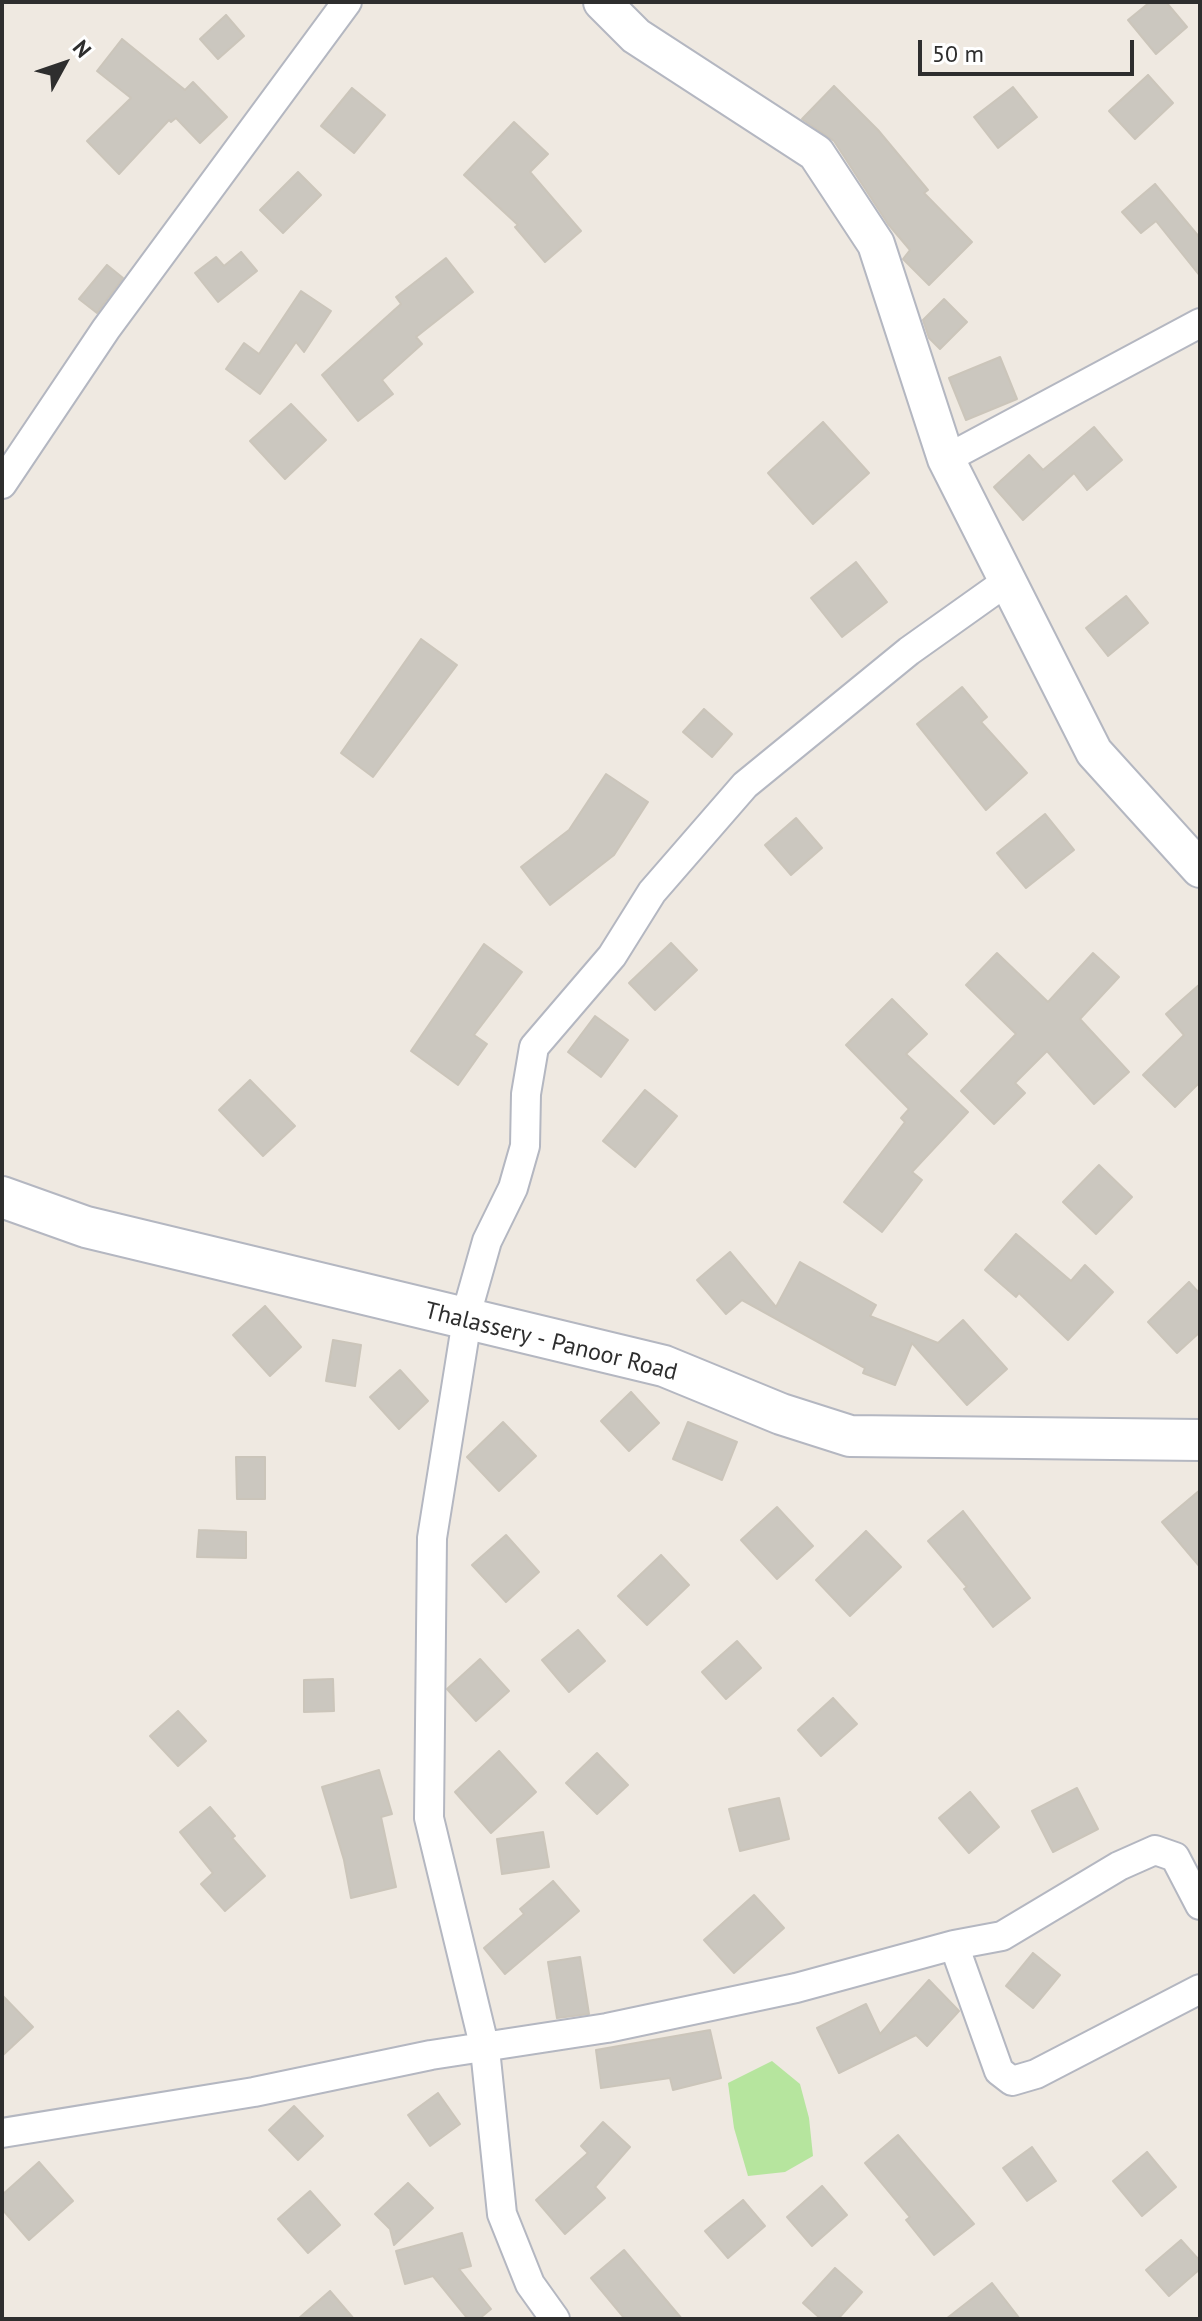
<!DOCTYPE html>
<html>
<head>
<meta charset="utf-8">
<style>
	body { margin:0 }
	#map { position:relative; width:1202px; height:2321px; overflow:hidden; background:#efe9e1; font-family:"PT Sans",sans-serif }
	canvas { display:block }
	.frame { position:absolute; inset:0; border:4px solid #2e2e2e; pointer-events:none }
	.north { position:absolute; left:24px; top:24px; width:80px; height:80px; -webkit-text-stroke:6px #fff; paint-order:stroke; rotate:50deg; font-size:22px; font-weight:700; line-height:32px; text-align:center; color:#2e2e2e }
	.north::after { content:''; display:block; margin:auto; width:28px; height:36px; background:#2e2e2e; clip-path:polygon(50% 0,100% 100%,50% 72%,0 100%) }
	.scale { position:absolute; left:918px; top:40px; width:216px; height:36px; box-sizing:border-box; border:4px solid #2e2e2e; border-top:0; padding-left:10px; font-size:24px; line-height:28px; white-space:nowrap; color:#2e2e2e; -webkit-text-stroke:6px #fff; paint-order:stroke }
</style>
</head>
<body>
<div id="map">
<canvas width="1202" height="2321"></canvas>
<div class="frame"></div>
<div class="north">N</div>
<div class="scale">50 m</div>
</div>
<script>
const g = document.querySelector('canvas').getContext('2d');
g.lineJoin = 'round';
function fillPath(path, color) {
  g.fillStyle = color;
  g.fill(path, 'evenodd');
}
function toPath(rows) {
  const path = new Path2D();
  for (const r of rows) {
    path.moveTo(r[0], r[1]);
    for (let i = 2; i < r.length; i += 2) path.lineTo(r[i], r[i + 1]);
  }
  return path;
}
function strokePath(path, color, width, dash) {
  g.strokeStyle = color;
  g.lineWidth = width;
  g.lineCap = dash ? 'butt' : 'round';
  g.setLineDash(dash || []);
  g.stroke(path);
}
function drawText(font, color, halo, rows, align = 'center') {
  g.font = font + ' "PT Sans",sans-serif';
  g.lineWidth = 8;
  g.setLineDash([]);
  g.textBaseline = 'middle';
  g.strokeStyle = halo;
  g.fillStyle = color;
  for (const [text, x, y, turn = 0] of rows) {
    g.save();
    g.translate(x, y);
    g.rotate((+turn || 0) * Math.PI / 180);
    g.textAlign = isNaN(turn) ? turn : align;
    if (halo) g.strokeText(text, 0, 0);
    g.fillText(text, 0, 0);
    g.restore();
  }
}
const green = toPath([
	[772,2061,800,2084,809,2118,813,2156,785,2172,748,2176,734,2128,728,2083]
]);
const building = toPath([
	[1150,2,1166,2,1187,27,1156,54,1128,20,1150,2],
	[226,15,244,36,218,59,200,39,226,15],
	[122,39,185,90,193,82,227,117,200,143,176,118,171,122,169,120,119,174,87,141,131,98,97,71,122,39],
	[1148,75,1173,103,1135,139,1109,111,1148,75],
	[834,86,878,130,928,190,924,193,972,242,929,285,903,259,910,250,888,224,834,141,802,119,834,86],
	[1013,87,1037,117,998,148,974,117,1013,87],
	[352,88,385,115,354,153,321,126,352,88],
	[514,122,548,154,530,172,581,231,545,262,515,227,518,225,464,175,514,122],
	[298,172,321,195,283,233,260,210,298,172],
	[1155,184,1200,238,1200,276,1156,221,1141,233,1122,212,1155,184],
	[241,252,257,271,218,302,195,273,216,257,224,266,241,252],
	[446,258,473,292,416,337,422,344,382,380,393,394,358,421,322,375,401,304,396,297,446,258],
	[107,265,123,278,97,313,79,299,107,265],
	[301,291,331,311,304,352,296,342,260,394,226,369,244,343,259,354,301,291],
	[944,299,967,322,940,349,929,338,923,320,944,299],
	[1000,357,1017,399,966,420,949,378,1000,357],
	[291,404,326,440,285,479,250,441,291,404],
	[823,422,869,473,813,524,768,473,823,422],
	[1094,427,1122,460,1087,490,1074,473,1023,520,994,487,1029,455,1043,470,1094,427],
	[856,562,887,602,842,637,811,598,856,562],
	[1126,596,1148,623,1108,656,1086,628,1126,596],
	[421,639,457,665,373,777,341,753,421,639],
	[962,687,987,717,981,722,1027,773,986,810,917,724,962,687],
	[704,709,732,734,712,757,683,732,704,709],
	[606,774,648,802,614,855,550,905,521,867,569,830,606,774],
	[1045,814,1074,850,1026,888,997,853,1045,814],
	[796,818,822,848,791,875,765,845,796,818],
	[671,943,697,970,655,1010,629,983,671,943],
	[484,944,522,972,474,1035,487,1044,458,1085,411,1051,484,944],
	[997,953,1048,1002,1093,953,1119,977,1080,1019,1129,1072,1094,1104,1047,1051,1015,1083,1025,1093,994,1124,961,1091,1016,1034,966,985,997,953],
	[1200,984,1200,1082,1175,1107,1143,1075,1184,1035,1166,1014,1200,984],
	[892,999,927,1034,906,1054,968,1112,912,1172,922,1180,882,1232,844,1202,905,1122,901,1118,909,1109,846,1045,892,999],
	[595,1016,628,1040,601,1077,568,1052,595,1016],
	[250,1080,295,1126,263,1156,219,1110,250,1080],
	[645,1090,677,1116,635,1167,603,1141,645,1090],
	[1099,1165,1132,1197,1096,1234,1063,1202,1099,1165],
	[1016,1234,1071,1281,1085,1265,1113,1292,1068,1340,1019,1293,1016,1297,985,1270,1016,1234],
	[730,1252,776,1307,800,1262,876,1305,870,1316,938,1343,963,1320,1007,1369,967,1405,912,1343,895,1385,863,1373,865,1368,742,1300,726,1314,697,1280,730,1252],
	[1189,1282,1200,1294,1200,1332,1177,1353,1148,1322,1189,1282],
	[265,1306,301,1347,270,1376,233,1335,265,1306],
	[333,1340,361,1345,355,1386,326,1381,333,1340],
	[400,1370,428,1401,399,1429,370,1397,400,1370],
	[631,1392,659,1423,629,1451,601,1421,631,1392],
	[503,1422,536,1456,499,1491,467,1457,503,1422],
	[688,1422,737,1442,722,1480,673,1459,688,1422],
	[236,1457,265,1457,265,1499,237,1499,236,1457],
	[1200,1490,1200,1567,1162,1522,1200,1490],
	[777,1507,813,1546,777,1579,741,1540,777,1507],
	[963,1511,1030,1598,993,1627,964,1589,967,1587,928,1541,963,1511],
	[199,1530,246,1532,246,1558,197,1557,199,1530],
	[866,1531,901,1567,850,1616,816,1580,866,1531],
	[506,1535,539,1572,506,1602,472,1565,506,1535],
	[661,1555,689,1585,647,1625,618,1596,661,1555],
	[578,1630,605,1661,569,1692,542,1660,578,1630],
	[737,1641,761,1668,726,1699,702,1672,737,1641],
	[480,1659,509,1691,476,1721,447,1689,480,1659],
	[333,1679,334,1711,304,1712,304,1680,333,1679],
	[833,1698,857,1724,821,1756,798,1730,833,1698],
	[178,1711,206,1741,178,1766,150,1736,178,1711],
	[499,1751,536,1792,491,1833,455,1792,499,1751],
	[597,1753,628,1785,597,1814,566,1783,597,1753],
	[379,1770,392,1814,381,1817,396,1887,351,1898,344,1860,322,1787,379,1770],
	[1077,1788,1098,1829,1053,1852,1032,1811,1077,1788],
	[970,1792,999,1827,969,1853,939,1818,970,1792],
	[779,1798,789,1839,740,1851,729,1809,779,1798],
	[210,1807,235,1836,232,1838,265,1876,225,1911,201,1884,213,1873,180,1832,210,1807],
	[543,1832,549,1867,502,1874,497,1839,543,1832],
	[553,1881,579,1911,505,1974,484,1948,524,1914,520,1909,553,1881],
	[754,1895,784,1928,734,1973,704,1940,754,1895],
	[1033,1953,1060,1975,1033,2008,1006,1986,1033,1953],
	[580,1957,589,2014,557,2018,548,1962,580,1957],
	[929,1980,959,2011,927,2046,916,2035,839,2073,817,2028,866,2004,880,2034,929,1980],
	[2,1995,33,2027,2,2056,2,1995],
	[710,2030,721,2078,673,2090,670,2078,601,2088,596,2050,710,2030],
	[438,2093,460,2124,430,2146,408,2115,438,2093],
	[294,2106,323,2136,298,2160,269,2130,294,2106],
	[603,2122,630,2147,595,2187,605,2198,565,2234,536,2200,588,2153,581,2146,603,2122],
	[898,2135,974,2224,934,2255,906,2220,910,2217,865,2163,898,2135],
	[1032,2147,1056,2181,1027,2201,1003,2168,1032,2147],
	[1147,2152,1176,2187,1142,2216,1113,2181,1147,2152],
	[39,2162,73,2201,29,2240,2,2209,2,2195,39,2162],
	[408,2183,433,2208,394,2245,390,2229,375,2214,408,2183],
	[822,2186,847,2215,812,2246,787,2217,822,2186],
	[310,2191,340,2225,308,2253,278,2219,310,2191],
	[743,2200,765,2226,728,2258,705,2231,743,2200],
	[462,2233,471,2266,459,2269,491,2309,479,2319,468,2319,433,2276,405,2284,396,2251,462,2233],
	[1181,2240,1200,2261,1200,2269,1169,2296,1146,2270,1181,2240],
	[624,2250,682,2319,625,2319,591,2278,624,2250],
	[835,2268,862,2292,838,2319,821,2319,803,2303,835,2268],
	[992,2283,1020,2319,946,2319,992,2283],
	[330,2291,354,2319,298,2319,330,2291]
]);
const minor = toPath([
	[946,459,1200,323],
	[2,484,106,329,347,2],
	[954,1945,999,2071,1012,2081,1036,2074,1200,1989],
	[2,2133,254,2092,431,2055,607,2028,796,1988,954,1945,1002,1936,1119,1866,1155,1850,1175,1857,1200,1905],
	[555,2319,530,2284,502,2214,485,2049,429,1818,432,1538,470,1301,487,1241,513,1188,525,1146,526,1094,534,1047,612,956,652,892,745,785,909,651,1006,582]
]);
const tertiary = toPath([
	[602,2,636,36,816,153,876,244,946,459,1094,752,1200,869]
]);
const secondary = toPath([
	[2,1197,86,1227,664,1366,781,1414,850,1436,1200,1440]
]);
const streetNames = [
	["Thalassery - Panoor Road",551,1342,14]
];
fillPath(green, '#b6e59e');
fillPath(building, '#cbc7bf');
strokePath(building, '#cbc5ba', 2);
strokePath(minor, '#b4b7c1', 32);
strokePath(tertiary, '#b4b7c1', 40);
strokePath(secondary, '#b4b7c1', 44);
strokePath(minor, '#fff', 28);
strokePath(tertiary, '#fff', 36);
strokePath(secondary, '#fff', 40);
drawText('24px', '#2e2e2e', '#fff', streetNames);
</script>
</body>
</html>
